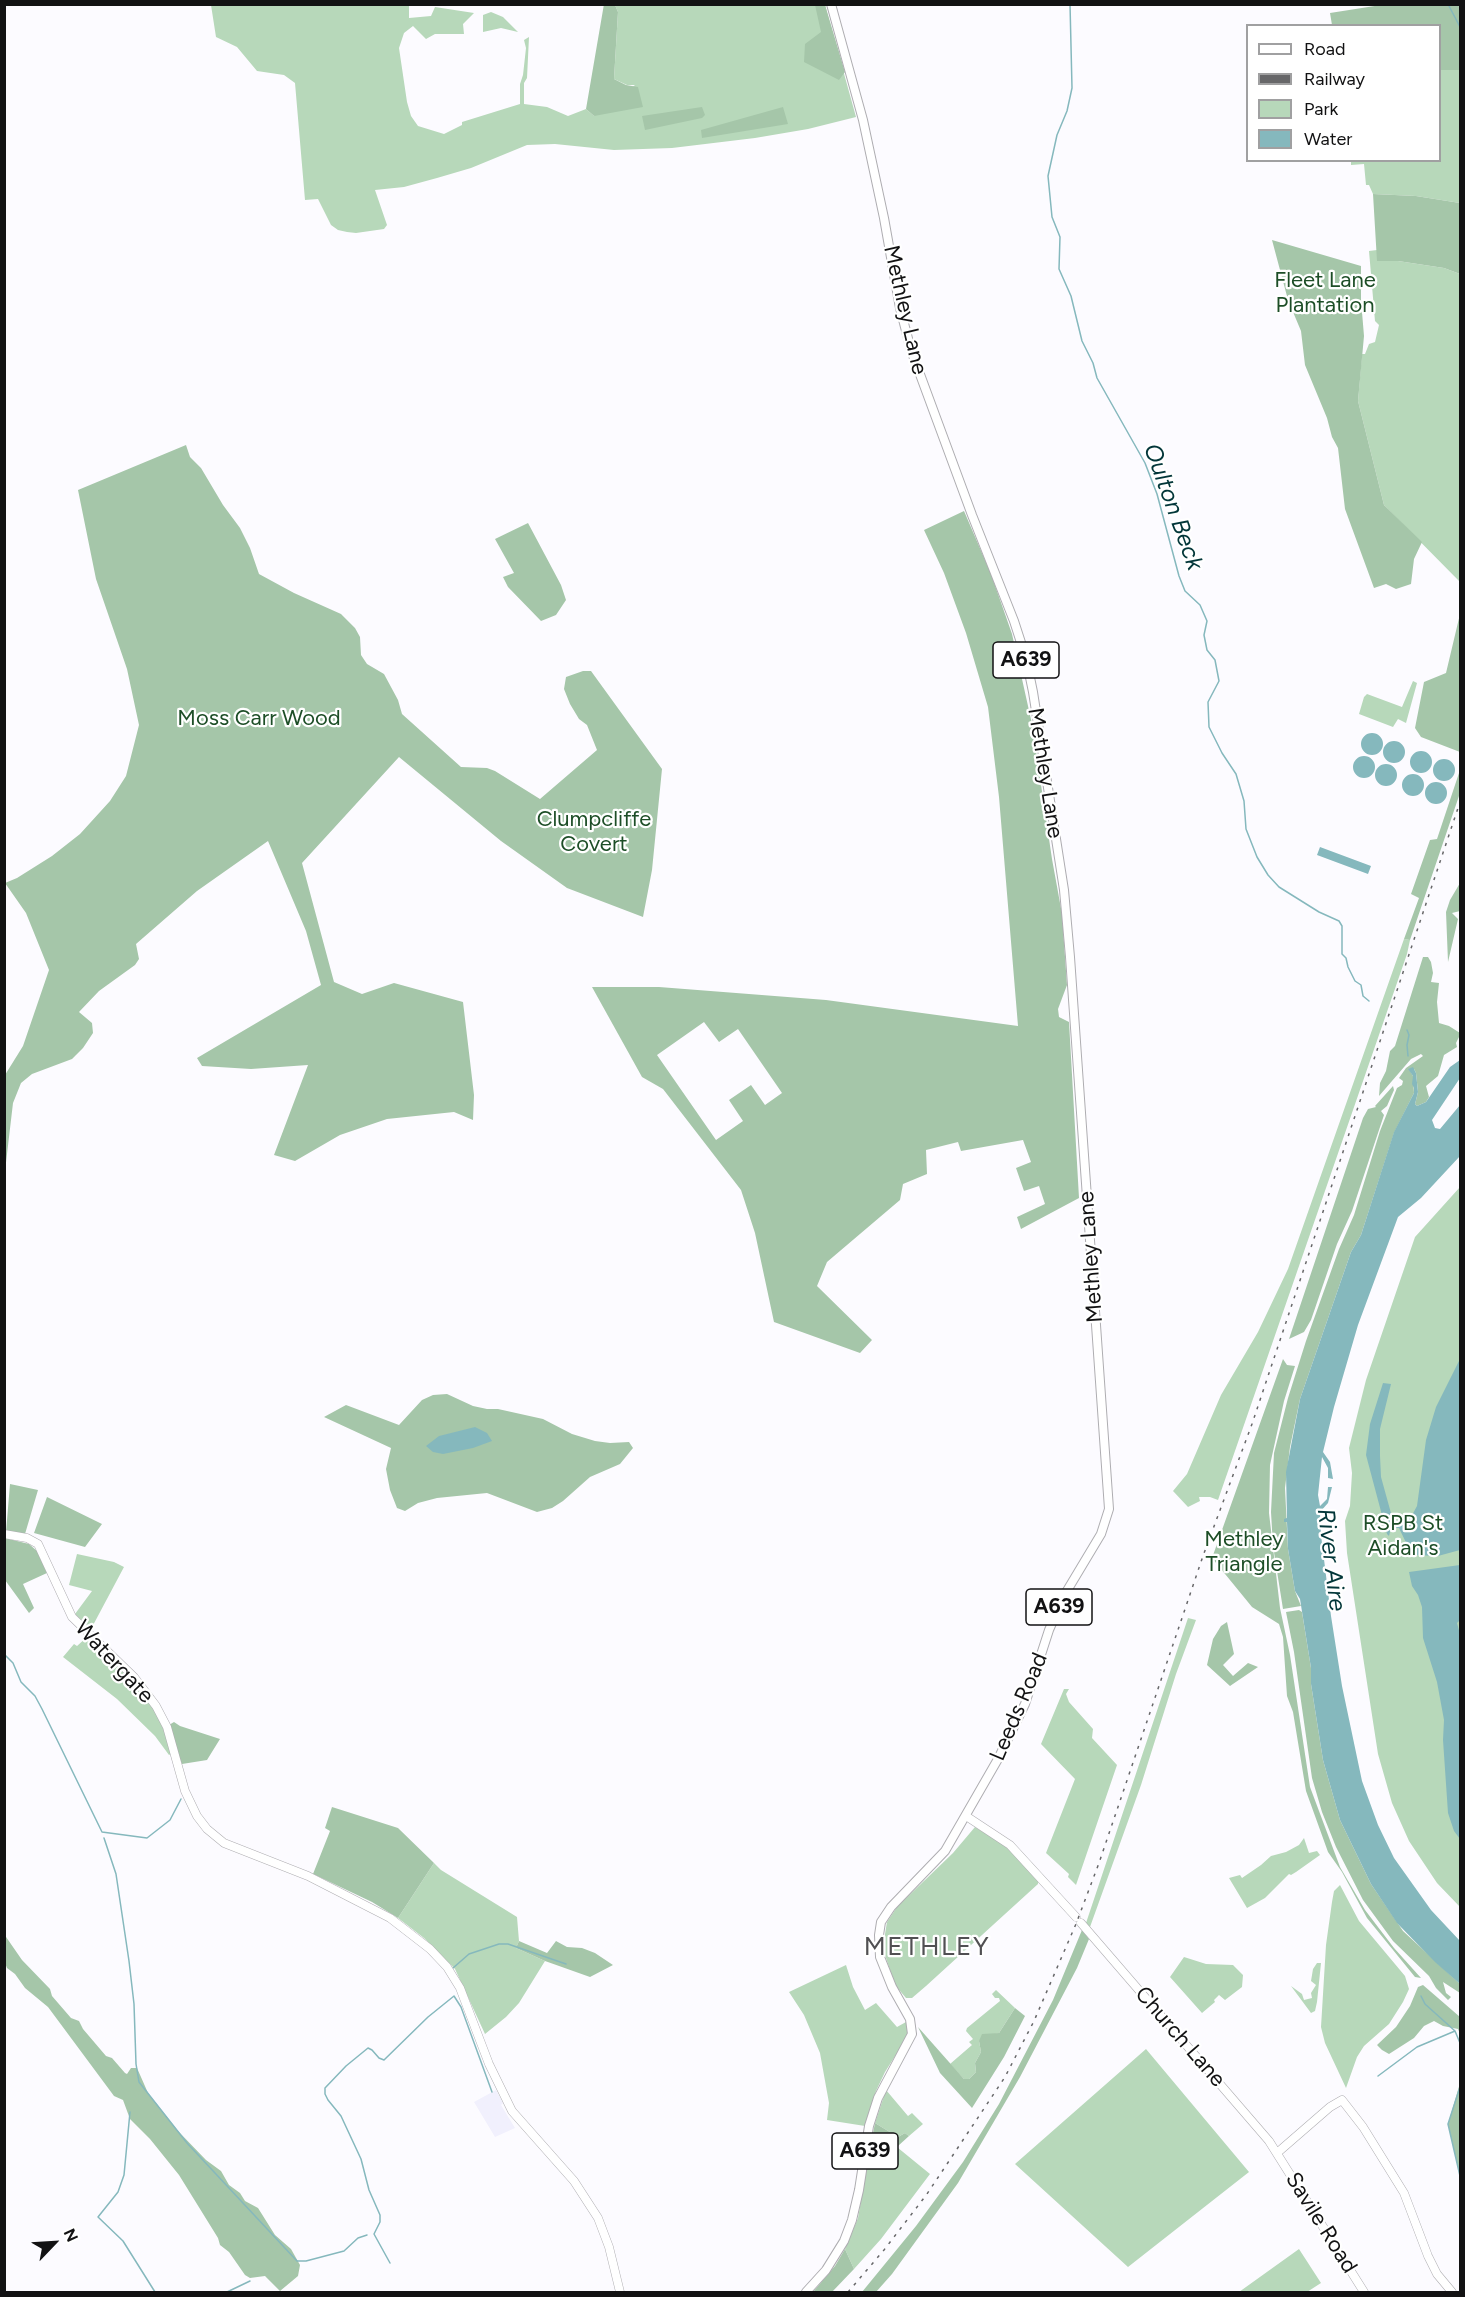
<!DOCTYPE html>
<html>
<head>
<meta charset="utf-8">
<style>
	body { margin:0 }
	#map { position:relative; width:1465px; height:2297px; overflow:hidden; background:#fcfbff; font-family:Figtree,sans-serif }
	canvas { display:block }
	.frame { position:absolute; inset:0; border:6px solid #121213; pointer-events:none }
	.legend { position:absolute; left:1246px; top:24px; width:195px; height:138px; box-sizing:border-box; background:#fff; border:2px solid #a0a0a1; margin:0; padding:8px 10px; list-style:none; font-size:18px; color:#121213 }
	.legend li { display:flex; align-items:center; gap:12px; height:30px }
	.legend b { width:30px; border:2px solid #a0a0a1 }
	.north { position:absolute; left:24px; top:2213px; width:60px; height:60px; -webkit-text-stroke:4px #fff; paint-order:stroke; rotate:65deg; font-size:16px; font-weight:700; line-height:24px; text-align:center; color:#121213 }
	.north::after { content:''; display:block; margin:auto; width:21px; height:27px; background:#121213; clip-path:polygon(50% 0,100% 100%,50% 72%,0 100%) }
</style>
</head>
<body>
<div id="map">
<canvas width="1465" height="2297"></canvas>
<div class="frame"></div>
<ul class="legend">
<li><b style="height:8px;background:#fff"></b>Road</li>
<li><b style="height:8px;background:#676769"></b>Railway</li>
<li><b style="height:16px;background:#b7d8ba"></b>Park</li>
<li><b style="height:16px;background:#85b8bd"></b>Water</li>
</ul>
<div class="north">N</div>
</div>
<script>
const g = document.querySelector('canvas').getContext('2d');
g.lineJoin = 'round';
function fillPath(path, color) {
  g.fillStyle = color;
  g.fill(path, 'evenodd');
}
function toPath(rows) {
  const path = new Path2D();
  for (const r of rows) {
    if (r.length === 3) {
      path.moveTo(r[0] + r[2], r[1]);
      path.arc(r[0], r[1], r[2], 0, 2 * Math.PI);
      continue;
    }
    path.moveTo(r[0], r[1]);
    for (let i = 2; i < r.length; i += 2) path.lineTo(r[i], r[i + 1]);
  }
  return path;
}
function strokePath(path, color, width, dash) {
  g.strokeStyle = color;
  g.lineWidth = width;
  g.lineCap = dash ? 'butt' : 'round';
  g.setLineDash(dash || []);
  g.stroke(path);
}
function drawText(font, color, halo, rows, align = 'center') {
  g.font = font + ' Figtree,sans-serif';
  g.lineWidth = 4.5;
  g.setLineDash([]);
  g.textBaseline = 'middle';
  g.strokeStyle = halo;
  g.fillStyle = color;
  for (const [text, x, y, turn = 0] of rows) {
    g.save();
    g.translate(x, y);
    g.rotate((+turn || 0) * Math.PI / 180);
    g.textAlign = isNaN(turn) ? turn : align;
    if (halo) g.strokeText(text, 0, 0);
    g.fillText(text, 0, 0);
    g.restore();
  }
}
const commercial = toPath([
	[496,2090,503,2103,501,2105,515,2128,495,2137,474,2102]
]);
const green = toPath([
	[211,5,409,5,409,18,431,16,435,7,474,13,463,24,464,34,435,34,426,39,413,26,404,33,399,48,407,102,411,116,418,126,444,134,462,125,462,122,520,104,520,84,523,75,526,48,524,40,529,37,527,78,524,83,524,104,547,107,568,116,586,109,594,116,635,85,627,85,614,79,618,12,615,5,825,5,856,117,808,129,755,138,672,148,614,150,555,144,527,145,471,168,437,178,404,187,375,190,387,225,384,229,356,233,347,232,338,230,331,225,318,199,305,200,295,83,284,75,257,71,237,47,216,37],
	[491,12,503,17,518,32,501,28,483,32,483,15],
	[1440,70,1460,70,1460,203,1416,196,1373,194,1369,185,1366,185,1364,164,1351,165,1351,161,1440,160],
	[1377,250,1378,261,1398,261,1444,268,1460,274,1460,582,1384,505,1358,401,1362,354,1365,354,1369,344,1375,342,1379,325,1375,321,1369,251],
	[1413,681,1417,683,1406,723,1398,719,1393,727,1359,714,1364,697,1367,694,1402,707],
	[1404,939,1410,940,1407,954,1218,1500,1210,1497,1199,1497,1200,1501,1188,1507,1173,1491,1187,1474,1221,1395,1258,1332,1288,1269],
	[1460,1187,1460,1907,1437,1883,1409,1841,1392,1803,1378,1754,1347,1553,1345,1521,1350,1506,1352,1473,1349,1448,1366,1380,1415,1237],
	[77,1554,114,1562,124,1567,91,1629,75,1614,92,1591,69,1585],
	[1188,1618,1196,1620,1176,1674,1141,1785,1090,1927,1086,1923],
	[87,1637,127,1673,152,1705,165,1732,171,1754,169,1755,155,1736,117,1699,63,1657,74,1644,77,1646],
	[1064,1689,1069,1689,1066,1694,1069,1702,1093,1729,1092,1738,1117,1765,1076,1885,1068,1877,1069,1874,1046,1853,1075,1779,1041,1744],
	[975,1827,1006,1846,1038,1881,1038,1884,926,1986,912,1998,906,1998,895,1985,885,1955,884,1940,887,1922,897,1907,953,1853],
	[1304,1838,1309,1853,1317,1851,1320,1855,1296,1872,1291,1875,1289,1874,1265,1898,1247,1908,1229,1878,1240,1875,1242,1878,1261,1865,1271,1856,1286,1852,1299,1845],
	[434,1863,441,1870,517,1917,519,1941,516,1948,545,1961,519,2003,506,2017,485,2034,455,1969,424,1938,398,1918],
	[1340,1885,1359,1921,1405,1976,1409,1989,1403,2002,1389,2024,1364,2046,1357,2057,1346,2088,1325,2043,1321,2027,1326,1945,1332,1902,1334,1891],
	[1184,1957,1206,1964,1233,1965,1243,1975,1242,1987,1225,2000,1219,1995,1214,2000,1215,2002,1202,2013,1170,1977],
	[1317,1963,1321,1963,1317,2002,1315,2011,1311,2013,1291,1986,1302,1994,1304,2000,1312,1998,1311,1993,1316,1985,1311,1981,1313,1969],
	[846,1965,853,1987,865,2010,876,2003,897,2027,906,2022,908,2029,907,2037,885,2072,876,2091,865,2126,827,2120,829,2103,820,2053,804,2015,789,1992],
	[996,1990,1015,2008,999,2033,990,2035,979,2041,981,2052,975,2063,976,2072,969,2079,964,2079,950,2064,972,2045,969,2042,973,2039,966,2031,967,2028,1000,2001,999,1998,995,1998,992,1994],
	[1146,2049,1249,2172,1128,2267,1015,2164],
	[886,2090,908,2116,912,2113,923,2124,909,2136,905,2133,898,2137,875,2123],
	[871,2143,892,2143,930,2174,881,2239,854,2269,845,2249,858,2218],
	[1299,2249,1321,2283,1307,2292,1239,2292]
]);
const forest = toPath([
	[604,4,615,5,618,12,614,79,626,85,638,87,643,107,594,116,586,109],
	[815,5,825,5,845,72,839,80,804,62,805,44,821,32],
	[1381,5,1460,5,1460,70,1440,70,1440,26,1332,25,1330,13],
	[702,107,705,115,702,118,645,130,642,116],
	[783,107,788,124,702,138,701,130],
	[1373,194,1416,196,1460,203,1460,274,1444,268,1398,261,1377,261],
	[1272,240,1361,266,1361,300,1364,336,1358,401,1384,505,1422,542,1414,559,1411,584,1396,589,1386,584,1374,588,1345,509,1338,448,1332,437,1327,418,1305,365,1301,331,1288,300],
	[186,445,190,457,201,468,223,505,240,528,250,548,259,574,294,593,341,614,355,628,360,637,361,655,367,664,384,674,398,700,402,714,461,767,487,768,495,771,540,799,597,750,587,725,579,719,570,704,564,689,566,677,583,671,591,671,662,769,652,870,643,917,567,888,501,841,399,757,302,863,334,982,362,994,394,983,463,1002,474,1095,473,1120,454,1112,387,1119,340,1135,295,1161,274,1155,308,1065,251,1069,202,1066,197,1058,321,985,306,931,268,841,197,891,136,944,139,959,135,965,99,991,79,1012,92,1023,93,1033,83,1048,72,1059,32,1074,21,1083,13,1103,5,1171,5,1075,23,1046,49,970,26,913,5,883,17,878,52,856,80,834,110,801,126,776,139,725,127,669,96,579,78,490],
	[964,511,991,574,1012,634,1032,724,1052,859,1062,914,1067,985,1058,1009,1059,1017,1069,1022,1079,1198,1021,1229,1017,1217,1045,1204,1039,1186,1024,1191,1016,1168,1031,1162,1023,1140,961,1151,958,1142,926,1150,927,1174,903,1184,900,1200,827,1262,817,1286,872,1340,860,1353,774,1322,755,1233,741,1190,663,1089,642,1077,592,987,659,987,826,1000,1018,1026,999,797,988,707,966,633,944,573,924,530],
	[704,1022,719,1042,738,1029,782,1093,765,1105,751,1085,729,1100,743,1121,716,1140,657,1055],
	[528,523,561,585,566,600,556,615,541,621,508,587,503,577,514,573,495,539],
	[1460,614,1460,752,1421,737,1415,728,1424,682,1446,673],
	[1460,770,1460,793,1410,940,1404,939,1419,898,1411,894,1430,840,1437,839],
	[1460,883,1460,911,1452,913,1458,919,1448,962,1446,912,1450,900],
	[1423,957,1428,957,1431,962,1433,973,1431,982,1439,983,1437,1002,1439,1023,1449,1026,1460,1033,1460,1035,1456,1043,1457,1047,1444,1055,1438,1076,1426,1086,1429,1097,1426,1102,1417,1106,1415,1104,1418,1092,1416,1073,1414,1069,1409,1069,1413,1076,1414,1093,1394,1133,1361,1235,1351,1252,1300,1399,1290,1447,1285,1488,1288,1549,1295,1591,1301,1606,1283,1609,1273,1546,1271,1512,1274,1453,1288,1398,1306,1341,1339,1249,1354,1215,1380,1131,1397,1088,1402,1085,1403,1081,1399,1078,1406,1068,1423,1056,1421,1054,1411,1059,1379,1096,1380,1083,1386,1071,1390,1051,1395,1046],
	[1393,1086,1394,1090,1387,1106,1381,1111,1384,1115,1352,1211,1337,1244,1311,1320,1304,1332,1289,1339,1363,1118,1368,1109,1376,1107,1375,1106],
	[1283,1359,1287,1365,1295,1366,1284,1401,1270,1465,1269,1513,1280,1608,1290,1655,1310,1787,1340,1867,1365,1910,1394,1948,1421,1978,1415,1977,1367,1918,1342,1872,1328,1852,1306,1791,1293,1712,1287,1696,1283,1637,1279,1624,1252,1607,1212,1558],
	[447,1394,473,1406,487,1409,498,1409,543,1419,572,1434,595,1441,610,1443,629,1442,633,1448,620,1464,590,1477,563,1501,552,1508,537,1512,487,1493,437,1498,418,1503,405,1511,397,1508,390,1490,386,1469,391,1448,324,1417,346,1405,399,1425,422,1400,433,1395],
	[10,1484,38,1490,25,1534,6,1532],
	[47,1497,102,1524,85,1547,34,1533],
	[5,1538,29,1544,37,1551,47,1573,23,1584,34,1608,29,1613,5,1580],
	[1299,1610,1302,1612,1311,1668,1311,1684,1323,1760,1340,1820,1371,1884,1403,1931,1460,1984,1460,1993,1443,1982,1446,1993,1451,1997,1448,2000,1436,1988,1429,1976,1393,1941,1363,1900,1336,1847,1322,1812,1312,1778,1294,1652,1286,1612],
	[1227,1622,1234,1654,1223,1665,1233,1676,1248,1663,1258,1667,1230,1686,1207,1665,1213,1639,1221,1626],
	[174,1722,180,1726,220,1739,207,1760,182,1764,177,1754,169,1725],
	[332,1807,398,1828,434,1863,398,1918,372,1902,313,1874,330,1831,325,1828],
	[1082,1930,1089,1939,1077,1968,1020,2077,958,2183,892,2274,876,2292,862,2292,916,2226,963,2162,999,2104,1053,2000],
	[4,1934,22,1960,50,1989,52,1996,71,2018,79,2021,83,2029,106,2056,112,2058,125,2073,127,2074,131,2068,137,2068,148,2093,178,2131,206,2160,221,2171,229,2185,240,2193,245,2201,258,2208,275,2235,291,2249,300,2265,298,2276,280,2291,265,2276,250,2278,245,2275,229,2252,220,2245,218,2238,179,2175,150,2139,130,2119,123,2100,114,2096,48,2007,25,1988,15,1974,7,1968,5,1963],
	[519,1941,547,1953,556,1941,567,1947,582,1948,595,1953,613,1965,590,1977,545,1961,516,1948],
	[1423,1985,1460,2017,1460,2034,1458,2029,1443,2026,1434,2021,1424,2026,1414,2038,1389,2054,1382,2050,1377,2045,1396,2027,1410,2006,1418,1987],
	[1015,2008,1025,2016,1004,2057,972,2108,940,2073,918,2027,964,2079,969,2079,976,2072,975,2063,981,2052,979,2041,982,2034,999,2033],
	[1460,2083,1460,2176,1448,2124],
	[875,2123,898,2137,905,2133,909,2136,898,2146,892,2143,871,2143],
	[845,2249,854,2269,832,2292,813,2292,835,2266]
]);
const water = toPath([
	[1372,744,11],
	[1394,752,11],
	[1421,762,11],
	[1364,767,11],
	[1444,770,11],
	[1386,775,11],
	[1413,785,11],
	[1436,793,11],
	[1320,847,1371,866,1368,874,1317,855],
	[1460,1060,1460,1078,1432,1120,1435,1128,1440,1129,1460,1105,1460,1156,1421,1198,1398,1217,1358,1325,1334,1407,1323,1452,1330,1462,1333,1479,1328,1478,1328,1468,1322,1457,1318,1495,1320,1506,1327,1499,1328,1487,1332,1487,1328,1503,1320,1512,1321,1535,1331,1616,1342,1686,1362,1781,1378,1825,1394,1858,1431,1910,1460,1941,1460,1984,1435,1962,1397,1923,1371,1884,1340,1820,1323,1760,1311,1684,1311,1668,1300,1599,1295,1591,1288,1549,1287,1522,1284,1522,1284,1519,1287,1518,1286,1472,1300,1399,1351,1252,1361,1235,1394,1132,1414,1093,1414,1088,1412,1084,1413,1076,1408,1069,1413,1067,1416,1073,1418,1092,1415,1104,1417,1106,1426,1102,1450,1067],
	[1460,1359,1460,1550,1438,1556,1416,1555,1410,1551,1399,1528,1391,1528,1389,1536,1387,1534,1366,1455,1370,1424,1383,1383,1391,1384,1380,1429,1380,1456,1381,1477,1394,1524,1398,1524,1398,1519,1411,1517,1417,1506,1426,1440,1436,1407],
	[475,1427,487,1433,492,1441,473,1448,443,1454,433,1452,426,1446,439,1436],
	[1460,1565,1460,1620,1457,1623,1460,1634,1460,1839,1454,1831,1448,1813,1443,1740,1444,1720,1437,1682,1423,1638,1422,1607,1418,1595,1412,1586,1409,1572]
]);
const stream = toPath([
	[1070,4,1072,88,1067,111,1057,135,1048,176,1052,217,1060,237,1059,269,1071,296,1082,341,1093,363,1097,378,1145,463,1157,494,1179,576,1185,591,1200,605,1207,621,1204,635,1207,650,1215,660,1219,681,1208,702,1209,727,1222,753,1236,774,1244,801,1246,829,1257,857,1268,875,1279,887,1319,912,1339,921,1342,926,1342,954,1346,958,1348,967,1355,981,1361,985,1363,996,1369,1001],
	[1448,4,1460,27],
	[1407,1030,1409,1035,1407,1045,1408,1056],
	[4,1654,13,1663,21,1682,35,1696,42,1709,102,1832,147,1838,170,1820,181,1799],
	[104,1838,116,1874,129,1961,134,2004,136,2064,139,2082,187,2143,297,2261,306,2261,344,2251,358,2238,367,2235],
	[453,1968,469,1954,499,1944,508,1944,566,1964],
	[1421,1996,1425,2004,1455,2031,1460,2043],
	[1378,2076,1417,2047,1455,2031],
	[1460,2087,1448,2124,1460,2176],
	[130,2112,124,2175,118,2192,98,2217,123,2241,155,2292],
	[390,2263,374,2234,380,2222,380,2215,369,2190,361,2159,341,2116,328,2100,325,2094,325,2088,346,2066,368,2048,372,2050,379,2058,384,2060,428,2017,454,1996,461,2007,492,2092],
	[227,2292,250,2281]
]);
const secondary = toPath([
	[4,1534,27,1538,38,1544,72,1617,134,1677,156,1706,167,1727,185,1791,197,1816,207,1829,224,1843,308,1876,390,1918,430,1949,447,1967,460,1988,489,2064,512,2111,574,2181,598,2218,609,2247,620,2292],
	[966,1816,1010,1845,1076,1917],
	[1081,1923,1269,2141,1364,2292],
	[1277,2153,1330,2107,1342,2100,1363,2127,1404,2193,1428,2256,1437,2274,1452,2292]
]);
const primary = toPath([
	[806,2292,826,2270,844,2241,852,2220,859,2190,869,2126,878,2098,912,2034,910,2019,892,1987,880,1957,879,1935,881,1922,891,1907,945,1851,998,1759,1025,1704,1049,1630,1065,1594,1101,1534,1109,1509,1070,957,1064,890,1033,692,1026,658,1014,621,972,515,911,350,900,308,884,218,863,120,831,4]
]);
const rail = toPath([
	[848,2292,884,2250,927,2194,1005,2077,1034,2021,1076,1924,1099,1863,1203,1556,1252,1424,1460,802]
]);
const shields = [
	[1026,660,66],
	[1059,1607,66],
	[865,2151,66]
];
const shieldNames = [
	["A639",1026,660],
	["A639",1059,1607],
	["A639",865,2151]
];
const parkNames = [
	["Fleet Lane",1325,281],
	["Plantation",1325,306],
	["Moss Carr Wood",259,719],
	["Clumpcliffe",594,820],
	["Covert",594,845],
	["RSPB St",1403,1524],
	["Aidan's",1403,1549],
	["Methley",1244,1540],
	["Triangle",1244,1565]
];
const streetNames = [
	["Methley Lane",905,310,77],
	["Methley Lane",1045,773,81],
	["Methley Lane",1091,1257,-94],
	["Watergate",114,1662,47],
	["Leeds Road",1019,1707,-67],
	["Church Lane",1180,2037,49],
	["Savile Road",1321,2223,58]
];
const waterNames = [
	["Oulton Beck",1173,507,70],
	["River Aire",1331,1560,83]
];
const quarterNames = [
	["METHLEY",927,1947]
];
fillPath(commercial, '#f1f0fd');
fillPath(green, '#b7d8ba');
fillPath(forest, '#a5c6a9');
fillPath(water, '#85b8bd');
strokePath(stream, '#85b8bd', 1.5);
strokePath(secondary, '#aeadb1', 9);
strokePath(primary, '#aeadb1', 10);
strokePath(secondary, '#fff', 8);
strokePath(primary, '#fff', 8);
strokePath(rail, '#676769', 1.5, [3, 6]);
for (const [x, y, w] of shields) {
  const box = new Path2D();
  box.roundRect(x - w / 2, y - 18, w, 36, 4.5);
  g.fillStyle = '#fff';
  g.fill(box);
  strokePath(box, '#121213', 1.5);
}
drawText('bold 21px', '#121213', null, shieldNames);
drawText('22px', '#1d4e27', '#fff', parkNames);
drawText('22px', '#121213', '#fff', streetNames);
drawText('italic 24px', '#023639', '#fff', waterNames);
g.letterSpacing = '1.5px';
drawText('26px', '#515053', '#fff', quarterNames);
g.letterSpacing = '0px';
</script>
</body>
</html>
